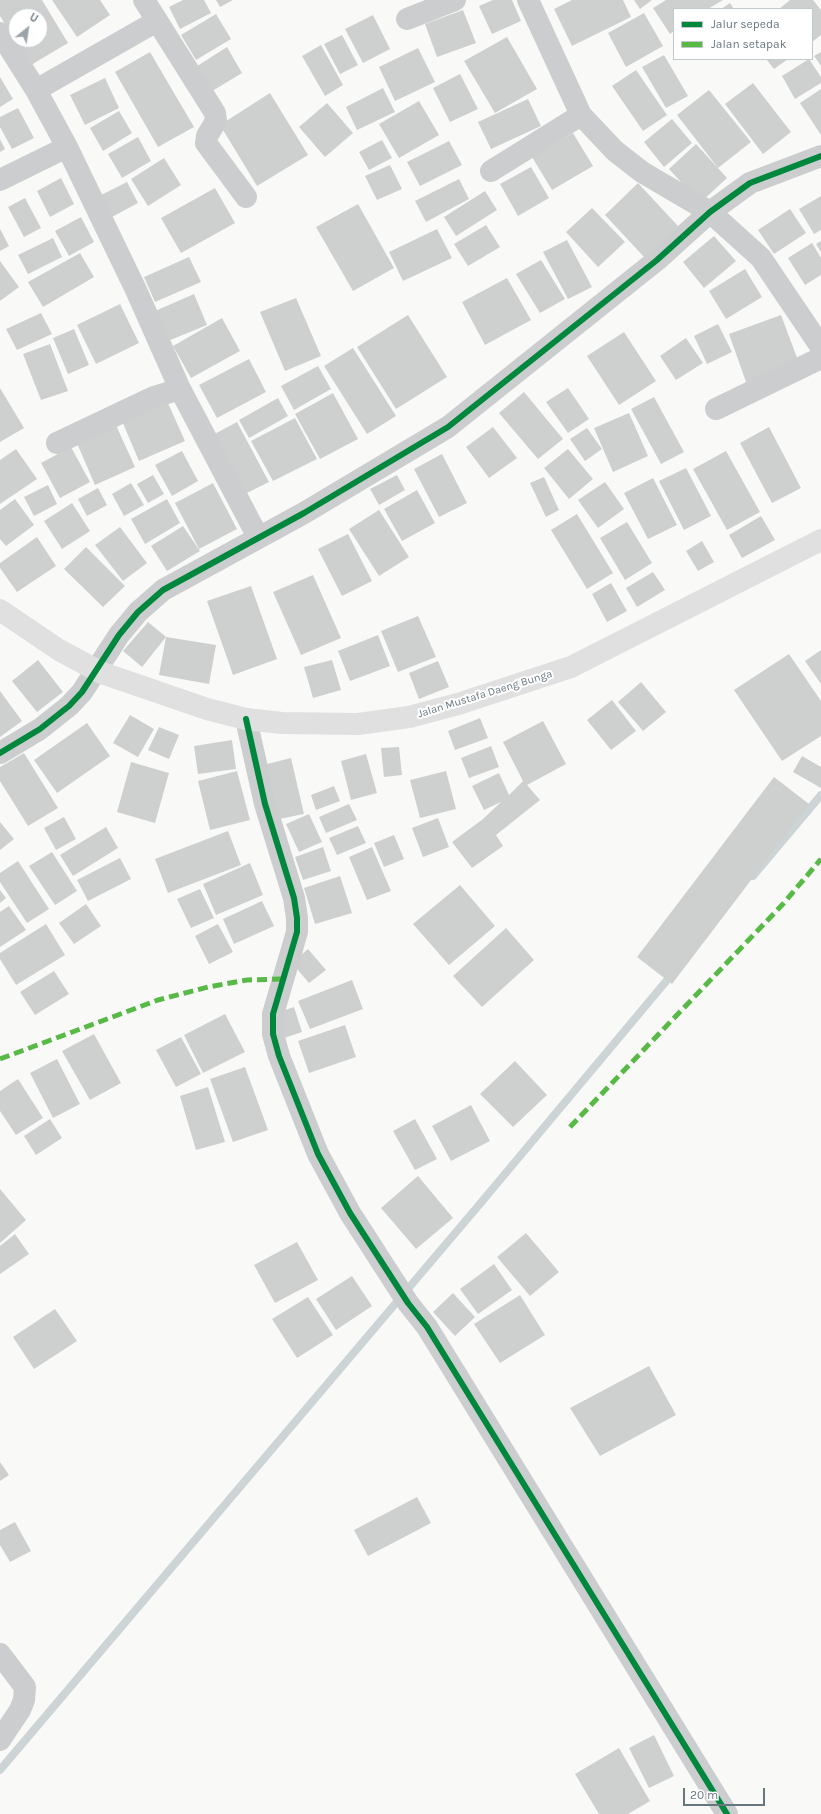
<!DOCTYPE html>
<html>
<head>
<meta charset="utf-8">
<style>
	body { margin:0 }
	#map { position:relative; width:821px; height:1814px; overflow:hidden; background:#f9f9f8; font-family:Karla,sans-serif }
	canvas { display:block }
	.legend { position:absolute; left:673px; top:8px; width:140px; height:52px; box-sizing:border-box; background:#fff; border:1px solid #c2c9cc; margin:0; padding:5px 7px; list-style:none; font-size:12px; color:#67777f }
	.legend li { display:flex; align-items:center; gap:8px; height:20px }
	.legend b { width:20px; border:1px solid #c2c9cc }
	.north { position:absolute; left:8px; top:8px; width:40px; height:40px; box-sizing:border-box; background:#fff; border:1px solid #c2c9cc; border-radius:50%; rotate:30deg; font-size:11px; font-weight:700; line-height:16px; text-align:center; color:#67777f }
	.north::after { content:''; display:block; margin:auto; width:14px; height:18px; background:#9aa4a9; clip-path:polygon(50% 0,100% 100%,50% 72%,0 100%) }
	.scale { position:absolute; left:683px; top:1788px; width:82px; height:18px; box-sizing:border-box; border:2px solid #67777f; border-top:0; padding-left:5px; font-size:12px; line-height:14px; white-space:nowrap; color:#67777f; -webkit-text-stroke:3px #fff; paint-order:stroke }
</style>
</head>
<body>
<div id="map">
<canvas width="821" height="1814"></canvas>
<ul class="legend">
<li><b style="height:5px;background:#00873e"></b>Jalur sepeda</li>
<li><b style="height:5px;background:#58b947"></b>Jalan setapak</li>
</ul>
<div class="north">U</div>
<div class="scale">20 m</div>
</div>
<script>
const g = document.querySelector('canvas').getContext('2d');
g.lineJoin = 'round';
function toPath(rows) {
  const path = new Path2D();
  for (const r of rows) {
    path.moveTo(r[0], r[1]);
    for (let i = 2; i < r.length; i += 2) path.lineTo(r[i], r[i + 1]);
  }
  return path;
}
function strokePath(path, color, width, dash) {
  g.strokeStyle = color;
  g.lineWidth = width;
  g.lineCap = dash ? 'butt' : 'round';
  g.setLineDash(dash || []);
  g.stroke(path);
}
function fillPath(path, color) {
  g.fillStyle = color;
  g.fill(path, 'evenodd');
}
function drawText(font, color, halo, rows, align = 'center') {
  g.font = font + ' Karla,sans-serif';
  g.lineWidth = 4;
  g.setLineDash([]);
  g.textBaseline = 'middle';
  g.strokeStyle = halo;
  g.fillStyle = color;
  for (const [text, x, y, turn = 0] of rows) {
    g.save();
    g.translate(x, y);
    g.rotate((+turn || 0) * Math.PI / 180);
    g.textAlign = isNaN(turn) ? turn : align;
    if (halo) g.strokeText(text, 0, 0);
    g.fillText(text, 0, 0);
    g.restore();
  }
}
const stream = toPath([
	[753,876,821,795],
	[0,1770,479,1205,673,973]
]);
const building = toPath([
	[0,0,42,0,68,43,31,65,0,16],
	[16,16,40,16,40,40,16,40],
	[52,0,100,0,110,15,77,37],
	[183,0,204,0,211,13,180,29,169,7],
	[216,0,233,0,220,7],
	[493,0,512,0,521,21,492,34,479,6],
	[572,0,623,0,631,17,572,46,554,9],
	[634,0,652,0,640,9],
	[666,0,723,0,708,9,674,9,674,31,670,34,653,8],
	[790,0,813,0,821,10,821,35,812,42,812,9,779,9],
	[730,3,734,9,721,9],
	[463,10,476,43,437,57,425,24],
	[644,13,663,46,626,67,608,33],
	[216,14,231,39,196,60,181,35],
	[373,15,390,49,363,63,345,29],
	[342,35,358,65,340,74,324,44],
	[507,37,537,89,495,113,464,61],
	[321,45,343,85,325,96,302,56],
	[227,47,242,73,209,93,194,68],
	[418,48,435,82,395,101,379,67],
	[150,52,194,127,158,147,115,72],
	[821,52,821,66,814,56],
	[664,55,688,96,666,108,642,67],
	[766,59,788,59,774,69],
	[809,59,821,77,821,83,795,99,782,76],
	[636,70,667,115,643,131,612,86],
	[460,74,478,109,450,122,433,88],
	[0,77,13,99,0,107],
	[105,78,119,108,85,125,70,95],
	[753,83,791,132,763,154,725,104],
	[383,88,395,112,357,130,346,107],
	[821,89,821,135,800,103],
	[709,90,751,142,718,168,677,115],
	[270,93,308,155,257,186,220,125],
	[528,99,541,126,491,149,478,122],
	[419,101,439,135,399,158,379,124],
	[327,103,353,133,325,157,299,127],
	[18,108,34,138,12,149,0,127,0,117],
	[119,111,132,133,103,151,90,128],
	[672,119,692,143,664,167,644,142],
	[573,133,593,166,552,190,532,157],
	[138,137,151,161,122,178,108,154],
	[0,139,5,149,0,152],
	[382,140,392,158,369,170,359,152],
	[449,141,462,165,420,186,407,162],
	[696,144,727,178,700,203,669,169],
	[164,158,181,185,148,206,131,179],
	[390,165,402,189,377,200,365,176],
	[531,167,549,198,518,216,500,184],
	[61,178,74,204,50,217,37,191],
	[459,179,469,199,426,222,415,201],
	[127,182,138,203,110,218,99,196],
	[638,183,678,226,645,258,605,215],
	[215,188,235,223,181,253,161,218],
	[485,191,497,210,456,236,444,217],
	[821,196,821,230,814,234,799,209],
	[25,198,41,228,24,237,8,207],
	[358,204,394,268,353,291,316,227],
	[592,208,625,242,598,267,566,232],
	[790,209,806,233,774,254,758,230],
	[81,217,94,242,69,256,55,231],
	[486,225,500,247,468,266,454,244],
	[0,229,9,246,0,251],
	[437,229,452,258,403,281,389,252],
	[714,236,736,261,704,288,683,262],
	[53,238,62,257,28,274,18,255],
	[567,240,592,287,568,299,543,252],
	[821,241,821,252,816,244],
	[812,243,821,258,821,275,805,285,788,258],
	[80,253,94,277,43,307,28,282],
	[189,257,201,282,155,302,144,277],
	[541,260,565,299,540,313,516,274],
	[0,261,19,287,0,301],
	[745,269,762,297,726,319,709,291],
	[507,278,531,320,485,345,462,302],
	[194,294,207,325,168,341,155,311],
	[296,298,321,356,285,371,260,312],
	[120,304,139,343,96,364,77,325],
	[41,313,52,334,17,350,6,329],
	[408,315,447,377,396,409,357,347],
	[781,315,799,363,746,382,729,334],
	[222,318,240,351,191,378,173,346],
	[718,324,732,352,707,364,694,336],
	[74,329,89,365,68,374,53,338],
	[624,332,656,381,619,405,587,356],
	[686,338,703,363,676,380,660,356],
	[50,344,68,391,41,400,23,354],
	[353,348,396,416,367,434,324,366],
	[249,359,266,392,217,418,199,385],
	[318,366,331,389,294,410,281,386],
	[0,388,24,428,0,442],
	[568,388,589,419,568,433,546,402],
	[524,392,563,439,538,459,499,413],
	[333,393,358,439,320,459,295,414],
	[654,397,684,452,661,464,631,409],
	[278,398,288,416,249,438,239,420],
	[167,401,185,441,139,461,122,421],
	[629,413,648,456,613,472,594,428],
	[295,418,317,459,273,481,251,441],
	[237,422,269,482,241,496,209,437],
	[115,423,135,467,95,485,76,441],
	[493,427,517,458,489,478,466,447],
	[769,427,801,488,772,503,740,443],
	[587,428,602,449,585,461,570,439],
	[71,447,90,482,60,498,41,463],
	[16,449,37,479,0,504,0,460],
	[568,449,593,479,569,499,544,468],
	[182,451,198,481,172,496,155,465],
	[726,451,760,512,727,530,693,469],
	[442,454,467,503,439,517,414,469],
	[686,468,711,516,684,530,659,481],
	[153,475,164,494,148,503,137,484],
	[397,475,405,490,379,505,370,489],
	[544,477,559,510,546,517,530,483],
	[653,478,677,525,648,539,624,493],
	[605,482,624,509,598,528,578,500],
	[131,483,144,505,124,516,112,494],
	[213,483,237,529,199,549,175,503],
	[48,485,57,504,34,516,24,497],
	[98,488,107,505,87,516,78,499],
	[417,490,435,523,402,541,384,509],
	[15,499,34,525,6,546,0,539,0,510],
	[167,499,180,523,145,544,131,519],
	[72,503,90,531,62,549,44,521],
	[379,510,409,557,379,576,349,529],
	[577,514,613,573,587,589,551,530],
	[761,516,775,540,742,558,729,535],
	[627,522,652,563,625,580,600,538],
	[183,526,200,551,167,571,151,546],
	[120,527,147,563,123,581,95,545],
	[348,534,372,581,342,596,318,549],
	[37,537,56,566,17,592,0,568,0,563],
	[702,541,714,562,698,571,686,551],
	[86,547,125,586,103,607,64,569],
	[653,572,665,590,637,607,626,588],
	[313,575,341,638,301,655,273,592],
	[611,583,627,611,607,622,592,594],
	[251,586,277,659,233,675,207,601],
	[418,616,436,657,398,672,381,631],
	[148,622,166,637,216,645,209,684,159,675,166,637,142,667,123,651],
	[378,635,390,666,350,681,338,651],
	[821,650,821,684,805,661],
	[789,654,821,701,821,736,782,761,734,690],
	[38,660,63,692,37,712,12,681],
	[332,660,341,690,313,698,304,667],
	[438,661,449,687,419,699,409,673],
	[641,682,666,712,643,731,618,702],
	[0,691,22,721,0,737],
	[612,700,636,731,611,750,587,720],
	[130,715,154,729,138,757,113,743],
	[480,718,488,738,455,750,448,731],
	[543,721,566,764,527,785,540,800,496,835,503,846,472,868,452,842,483,819,501,802,484,810,472,786,499,773,509,795,523,781,503,742],
	[87,723,110,756,57,793,34,760],
	[159,727,179,735,169,759,148,750],
	[232,740,236,769,198,774,194,746],
	[491,746,499,767,469,778,461,758],
	[399,747,402,775,384,777,381,748],
	[24,753,58,808,28,826,0,781,0,767],
	[366,754,377,793,351,800,341,761],
	[802,756,821,767,821,788,793,772],
	[291,758,304,814,279,819,267,764],
	[131,762,169,773,155,823,117,812],
	[237,771,250,820,210,830,198,781],
	[446,771,456,809,420,818,410,780],
	[774,777,809,804,672,984,637,957],
	[334,786,340,801,316,810,311,795],
	[349,804,357,820,326,833,319,817],
	[309,814,322,842,299,852,286,824],
	[64,817,76,839,56,850,44,828],
	[438,818,449,847,423,857,412,828],
	[0,822,14,839,0,850],
	[358,826,366,843,337,855,329,838],
	[106,827,118,848,73,876,60,855],
	[228,831,241,865,168,893,155,859],
	[394,835,404,859,384,867,374,843],
	[323,847,331,871,303,880,295,857],
	[372,847,391,891,367,900,349,857],
	[52,852,77,891,55,905,29,866],
	[120,858,131,879,88,901,77,880],
	[18,861,49,909,27,923,0,882,0,873],
	[250,863,263,895,216,915,203,884],
	[340,876,352,913,315,924,304,888],
	[460,885,495,926,449,965,413,924],
	[200,889,214,918,191,928,177,899],
	[0,890,6,898,0,903],
	[262,901,274,926,234,944,223,919],
	[86,904,101,926,74,944,59,923],
	[9,906,26,930,0,947,0,912],
	[46,924,65,955,16,985,0,959,0,953],
	[218,924,233,952,209,964,195,936],
	[506,928,534,960,482,1007,453,976],
	[308,949,326,970,309,983,292,963],
	[54,971,69,994,35,1015,20,992],
	[352,980,363,1009,310,1029,298,1001],
	[294,1007,302,1032,284,1038,276,1013],
	[225,1014,245,1052,203,1073,184,1035],
	[345,1025,356,1057,309,1073,298,1041],
	[94,1034,121,1083,90,1100,62,1051],
	[181,1037,201,1074,176,1087,156,1050],
	[57,1059,80,1104,53,1118,30,1073],
	[515,1061,547,1095,513,1127,480,1094],
	[245,1067,268,1130,233,1142,210,1079],
	[18,1079,43,1118,16,1135,0,1111,0,1091],
	[208,1087,225,1142,196,1150,180,1096],
	[471,1105,490,1141,451,1161,432,1126],
	[50,1119,62,1138,36,1155,24,1136],
	[415,1119,437,1159,415,1170,393,1131],
	[418,1176,453,1218,416,1249,381,1208],
	[0,1189,26,1220,0,1243],
	[526,1233,559,1272,530,1296,497,1257],
	[15,1234,29,1254,0,1274,0,1246],
	[297,1242,318,1280,275,1303,254,1265],
	[494,1264,512,1290,478,1314,460,1289],
	[352,1276,372,1306,336,1330,316,1299],
	[453,1293,475,1317,455,1336,433,1312],
	[520,1295,545,1335,500,1363,474,1324],
	[308,1297,333,1335,297,1358,272,1319],
	[55,1309,77,1341,34,1369,13,1337],
	[649,1366,676,1415,600,1456,570,1408],
	[0,1462,9,1475,0,1481],
	[417,1497,431,1523,368,1556,354,1530],
	[15,1522,31,1551,10,1562,0,1545,0,1530],
	[654,1735,674,1776,649,1788,629,1748],
	[619,1748,650,1801,628,1814,599,1814,575,1774]
]);
const minor = toPath([
	[144,0,215,113,216,121,207,136,206,143,246,197],
	[528,0,581,115,615,151,642,172,710,212,761,258,821,347],
	[407,19,455,0],
	[0,33,36,90,157,21],
	[36,90,67,147,136,290,180,389,154,397,57,443],
	[491,171,581,115],
	[0,180,67,147],
	[180,389,258,537],
	[716,409,821,358],
	[246,719,265,804,294,898,297,918,297,932,273,1014,273,1034,279,1056,318,1154,350,1213,408,1303,427,1327,727,1814],
	[0,753,40,729,69,706,82,692,119,635,138,612,163,590,304,513,448,427,657,260,710,212,750,183,821,156],
	[0,1654,25,1687,24,1700,20,1710,0,1740]
]);
const primary = toPath([
	[0,610,59,650,102,673,207,709,246,719,282,723,358,724,409,717,458,704,571,667,821,540]
]);
const quiet = toPath([
	[0,1059,158,1000,208,987,247,980,284,979],
	[570,1127,783,904,821,859]
]);
const cycleway = toPath([
	[246,719,265,804,294,898,297,918,297,932,273,1014,273,1034,279,1056,318,1154,350,1213,408,1303,427,1327,727,1814],
	[0,753,40,729,69,706,82,692,119,635,138,612,163,590,304,513,448,427,657,260,710,212,750,183,821,156]
]);
const streetNames = [
	["Jalan Mustafa Daeng Bunga",485,694,-17]
];
strokePath(stream, '#ccd4d6', 8);
fillPath(building, '#ced0d0');
strokePath(minor, '#cbcdce', 22);
strokePath(primary, '#e0e0e1', 22);
strokePath(quiet, '#58b947', 5, [10, 5]);
strokePath(cycleway, '#00873e', 6);
drawText('11px', '#67777f', '#fff', streetNames);
</script>
</body>
</html>
